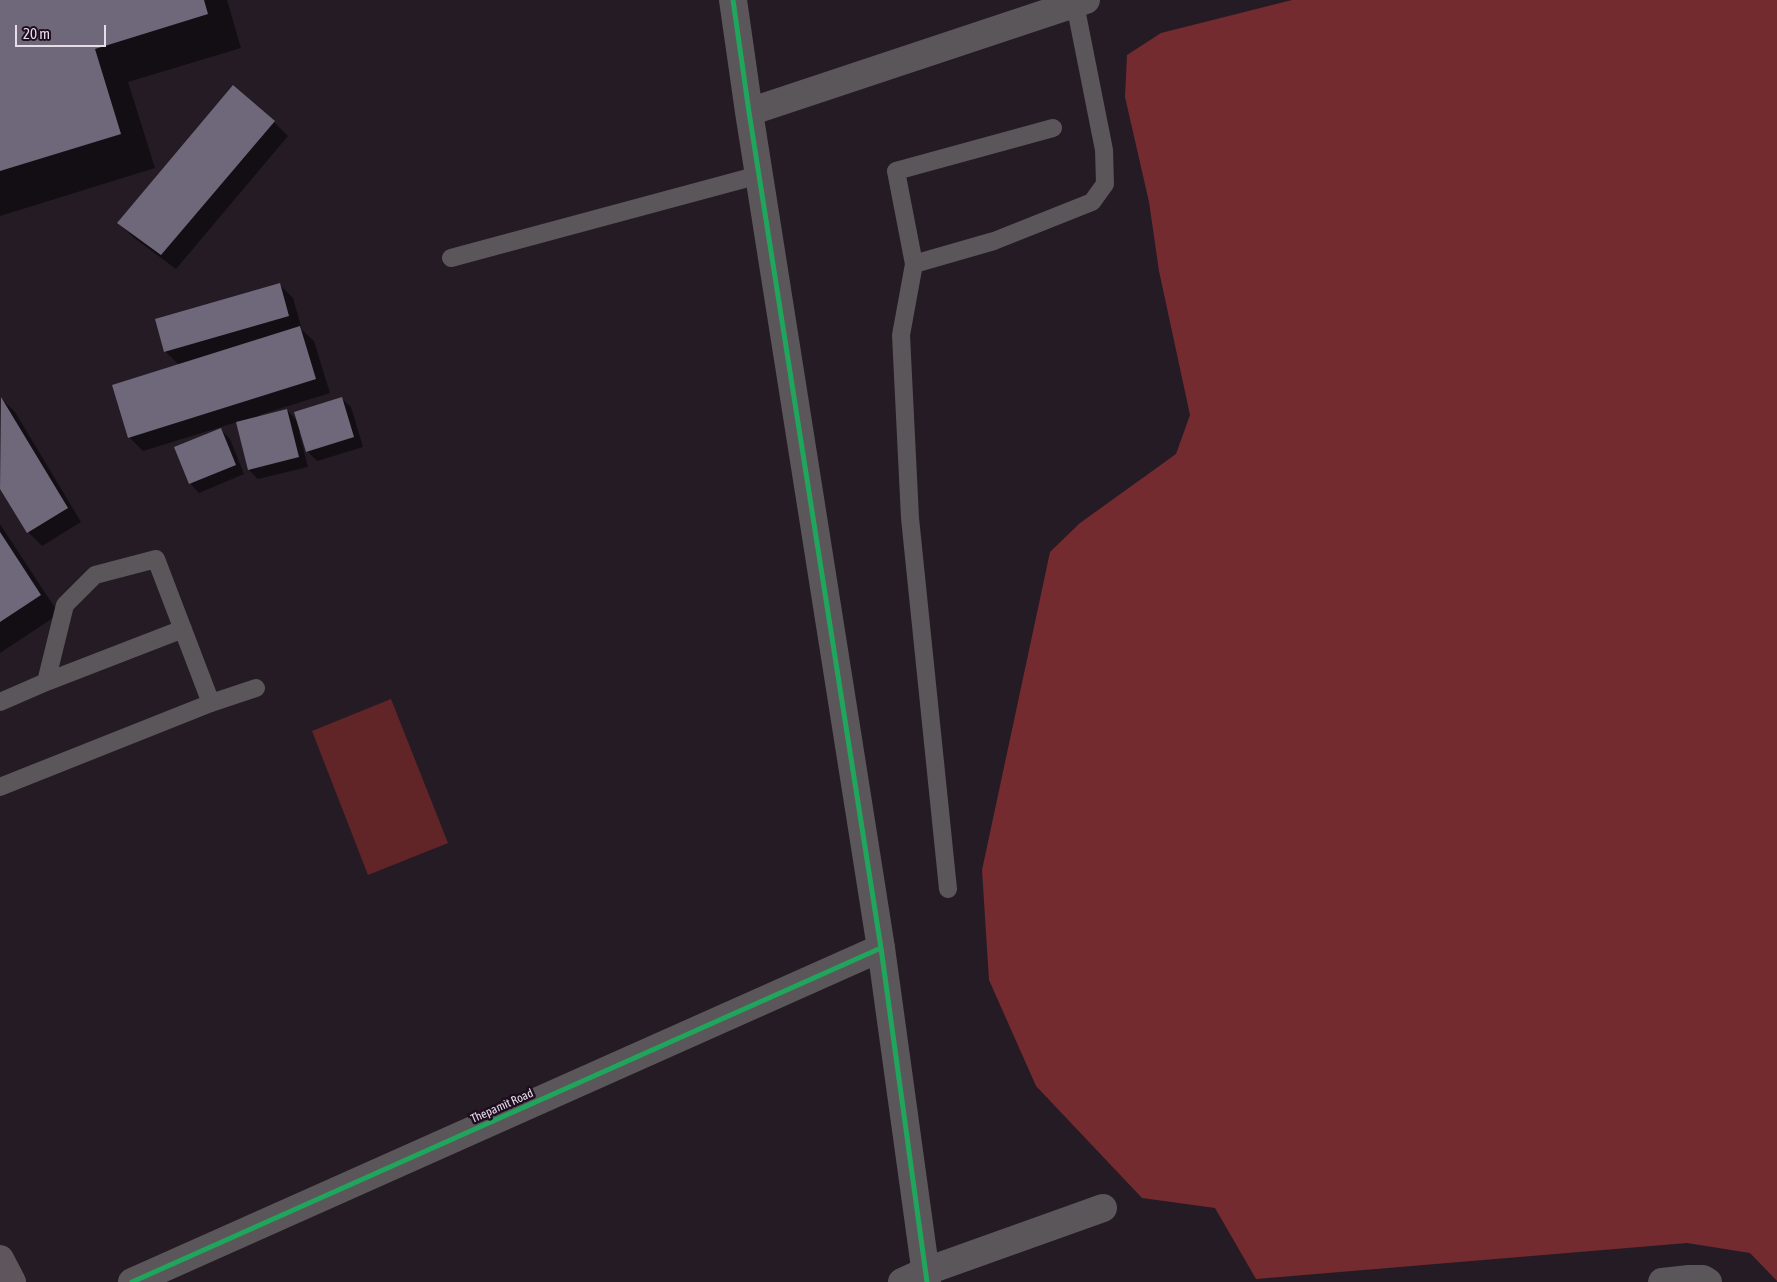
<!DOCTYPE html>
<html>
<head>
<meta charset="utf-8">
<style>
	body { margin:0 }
	#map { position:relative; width:1777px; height:1282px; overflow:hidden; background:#241b25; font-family:"Asap Condensed",sans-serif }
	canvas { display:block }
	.scale { position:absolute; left:15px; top:25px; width:91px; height:22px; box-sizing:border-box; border:2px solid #e8dce9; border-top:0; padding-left:6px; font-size:15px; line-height:18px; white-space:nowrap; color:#e8dce9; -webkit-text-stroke:4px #1d0d1f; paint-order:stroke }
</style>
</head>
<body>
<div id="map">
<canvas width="1777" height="1282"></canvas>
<div class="scale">20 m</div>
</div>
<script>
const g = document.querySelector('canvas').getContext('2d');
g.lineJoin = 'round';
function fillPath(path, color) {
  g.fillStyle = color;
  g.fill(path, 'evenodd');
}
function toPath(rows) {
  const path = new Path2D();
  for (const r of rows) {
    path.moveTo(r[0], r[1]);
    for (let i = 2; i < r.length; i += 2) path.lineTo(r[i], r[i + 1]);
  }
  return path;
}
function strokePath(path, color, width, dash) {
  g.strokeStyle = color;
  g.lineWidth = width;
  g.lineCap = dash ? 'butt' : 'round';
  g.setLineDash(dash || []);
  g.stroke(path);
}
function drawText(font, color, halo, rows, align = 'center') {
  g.font = font + ' "Asap Condensed",sans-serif';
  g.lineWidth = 5;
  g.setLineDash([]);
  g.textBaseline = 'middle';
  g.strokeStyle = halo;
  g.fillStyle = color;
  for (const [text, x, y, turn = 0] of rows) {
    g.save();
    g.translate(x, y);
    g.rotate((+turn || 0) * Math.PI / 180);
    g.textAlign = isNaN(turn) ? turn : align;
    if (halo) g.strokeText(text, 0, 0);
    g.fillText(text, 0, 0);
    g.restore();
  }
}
const green = toPath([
	[391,699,448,843,368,875,312,731]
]);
const forest = toPath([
	[1292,0,1777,0,1777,1281,1750,1253,1687,1243,1256,1279,1215,1208,1142,1198,1036,1086,989,980,982,870,1050,552,1080,523,1176,454,1190,415,1159,271,1149,202,1125,97,1127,55,1161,33]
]);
const shadow = toPath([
	[0,0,227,0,241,48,128,82,155,168,0,216],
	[233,87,274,122,288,136,176,269,133,237,119,223],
	[279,284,293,298,302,330,314,341,330,393,259,415,259,417,287,410,298,422,341,398,351,407,363,447,317,461,307,451,301,432,299,432,308,467,258,479,249,470,237,422,143,451,129,437,179,365,165,351],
	[1,398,15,412,81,522,42,546,28,532,0,486],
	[221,430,230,439,244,474,199,493,190,483],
	[0,524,59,614,0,653]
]);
const building = toPath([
	[0,0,204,0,208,14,95,49,121,134,0,171],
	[233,85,275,121,161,255,117,223],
	[280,283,289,316,164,352,155,319],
	[300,326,316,379,128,438,112,385],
	[1,397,68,508,27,533,0,489],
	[342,397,354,437,306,452,294,412],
	[287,409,299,457,248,470,236,422],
	[221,428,236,465,189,484,174,447],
	[0,532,41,595,0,622]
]);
const service = toPath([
	[451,258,759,175],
	[914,264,896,171,1053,128],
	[46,682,65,605,95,575,156,559,211,703],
	[0,702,46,682,183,629],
	[0,787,211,703,256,688],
	[948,889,910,518,901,335,914,264,994,241,1092,202,1105,184,1104,150,1075,4]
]);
const minor = toPath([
	[132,1282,881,948],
	[902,1282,924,1272,1103,1208],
	[1662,1282,1689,1279,1703,1279,1708,1282]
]);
const tertiary = toPath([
	[733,0,749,112,881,948,927,1282],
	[749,112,1086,0]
]);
const primary = toPath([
	[0,1259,12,1282]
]);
const cycleway = toPath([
	[733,0,749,112,881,948,927,1282],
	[132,1282,881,948]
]);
const streetNames = [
	["Thepamit Road",502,1106,-24]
];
fillPath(green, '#612528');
fillPath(forest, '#732b2f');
fillPath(shadow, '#0007');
fillPath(building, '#6f687b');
strokePath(service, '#5b5659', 18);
strokePath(minor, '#5b5659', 28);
strokePath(tertiary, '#5b5659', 28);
strokePath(primary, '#5e565c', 28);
strokePath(cycleway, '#20a55d', 5);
drawText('12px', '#e8dce9', '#1d0d1f', streetNames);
</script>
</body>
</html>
